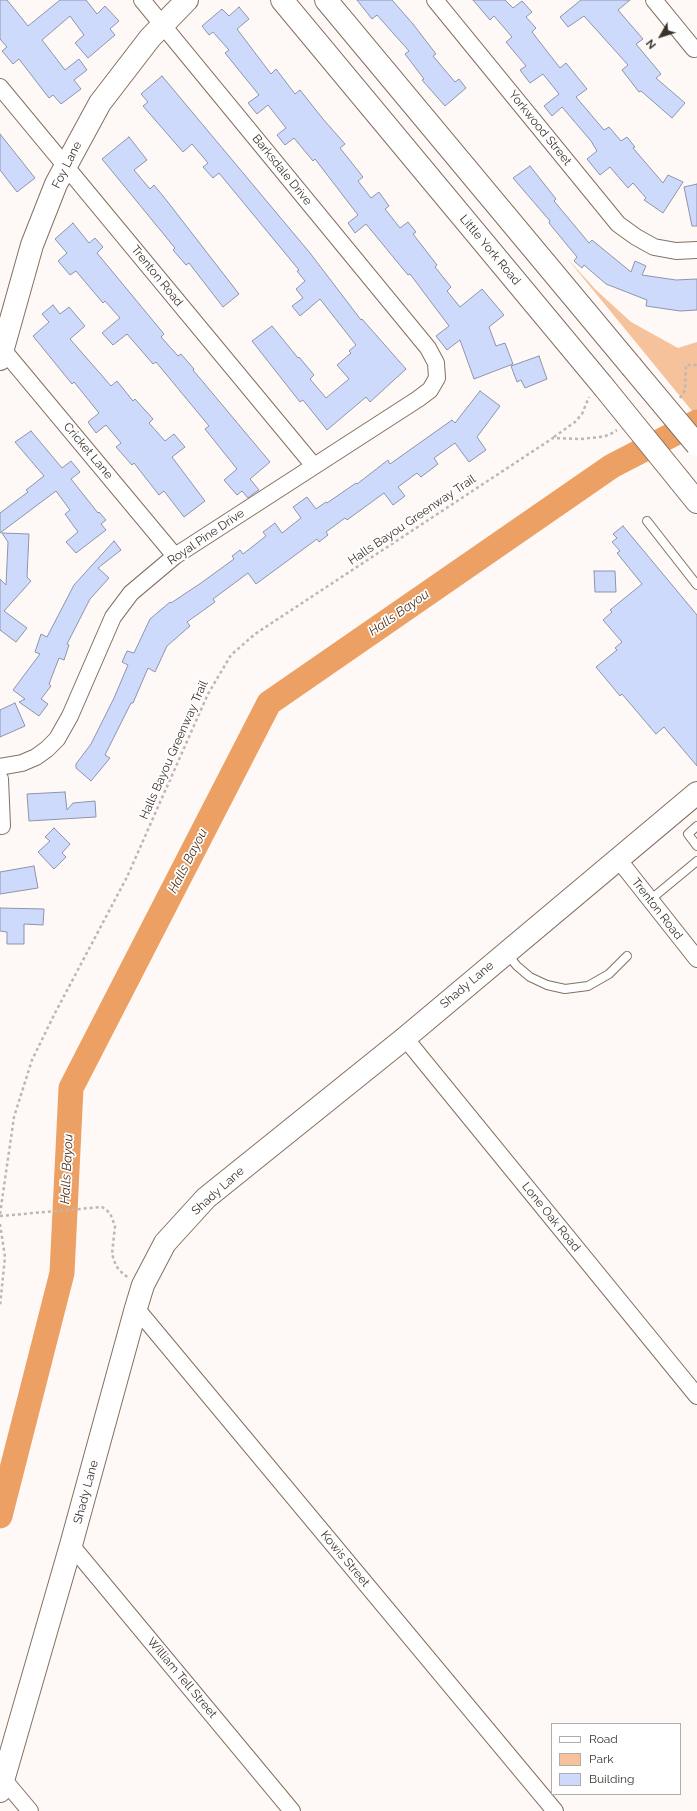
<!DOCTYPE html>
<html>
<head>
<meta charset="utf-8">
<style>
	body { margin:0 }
	#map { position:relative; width:697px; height:1811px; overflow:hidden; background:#fef9f6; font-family:Raleway,sans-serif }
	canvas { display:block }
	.legend { position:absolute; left:551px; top:1723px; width:130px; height:72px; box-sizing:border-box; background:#fff; border:1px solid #b1adab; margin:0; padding:5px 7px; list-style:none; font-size:12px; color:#3b322c }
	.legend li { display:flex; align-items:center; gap:8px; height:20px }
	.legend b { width:20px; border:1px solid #b1adab }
	.north { position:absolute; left:641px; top:16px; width:40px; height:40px; -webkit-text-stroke:3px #fff; paint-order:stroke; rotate:231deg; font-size:11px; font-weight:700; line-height:16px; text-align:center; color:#3b322c }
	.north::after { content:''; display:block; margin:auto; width:14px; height:18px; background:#3b322c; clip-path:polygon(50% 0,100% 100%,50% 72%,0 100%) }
</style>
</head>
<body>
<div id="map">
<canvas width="697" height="1811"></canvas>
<ul class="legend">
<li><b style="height:5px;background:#fff"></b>Road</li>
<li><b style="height:11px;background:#f5c29c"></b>Park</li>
<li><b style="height:11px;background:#cedafb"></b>Building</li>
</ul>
<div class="north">N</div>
</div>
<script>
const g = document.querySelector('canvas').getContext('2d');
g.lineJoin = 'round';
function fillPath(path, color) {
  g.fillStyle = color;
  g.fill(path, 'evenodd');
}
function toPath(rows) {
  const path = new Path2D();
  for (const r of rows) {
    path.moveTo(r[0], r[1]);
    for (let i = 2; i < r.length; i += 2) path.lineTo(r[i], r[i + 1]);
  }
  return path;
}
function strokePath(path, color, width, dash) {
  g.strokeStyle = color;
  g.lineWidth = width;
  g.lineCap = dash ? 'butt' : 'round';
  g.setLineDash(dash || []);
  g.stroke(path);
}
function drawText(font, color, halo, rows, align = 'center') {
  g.font = font + ' Raleway,sans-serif';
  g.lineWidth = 3.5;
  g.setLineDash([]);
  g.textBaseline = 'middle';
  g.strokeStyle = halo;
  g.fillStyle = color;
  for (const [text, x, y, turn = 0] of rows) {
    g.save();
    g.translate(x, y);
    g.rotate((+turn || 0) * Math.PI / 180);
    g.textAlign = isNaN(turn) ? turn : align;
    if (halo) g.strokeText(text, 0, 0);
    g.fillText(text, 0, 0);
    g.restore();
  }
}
const green = toPath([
	[566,257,596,290,631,322,678,348,697,342,697,417]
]);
const river = toPath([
	[0,1516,62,1273,71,1088,269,703,612,466,697,422]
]);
const building = toPath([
	[0,0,7,0,28,26,60,0,86,0,97,14,105,6,119,21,110,29,115,35,88,58,75,43,84,35,70,16,42,40,65,70,79,59,87,70,74,80,81,89,61,104,53,95,49,98,19,59,13,64,2,51,7,47,0,39,0,0],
	[357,0,392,0,413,24,436,54,433,56,455,82,459,79,466,88,445,106,422,80,424,79,405,54,409,51,377,15,372,19,357,0],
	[473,0,505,0,513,8,522,1,532,12,526,17,536,28,532,32,560,68,566,63,587,89,576,97,604,130,609,127,621,141,627,137,635,147,633,148,663,183,668,175,683,182,663,213,644,200,646,198,633,183,628,188,610,167,600,175,587,159,597,151,591,141,562,107,552,116,544,106,559,94,543,74,530,83,520,70,526,66,506,42,512,37,494,16,490,20,473,0],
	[581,0,630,0,618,10,643,39,636,44,661,74,656,78,685,103,672,118,641,91,639,92,622,70,628,65,584,16,568,27,560,17,581,0],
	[239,7,249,19,237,29,271,74,276,69,295,94,300,90,323,119,345,144,340,148,363,177,358,181,371,198,379,192,389,206,385,209,400,228,408,222,416,232,413,234,437,265,435,267,451,287,447,291,460,307,482,289,504,315,489,327,496,346,505,343,513,364,474,379,460,340,447,350,436,336,449,326,410,274,408,275,366,224,355,233,348,223,358,215,315,159,313,161,294,138,285,145,277,135,286,128,268,105,257,114,248,103,259,95,225,53,229,50,213,32,209,35,202,26,222,9,229,16,239,7],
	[162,76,310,253,361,320,362,319,406,369,370,402,366,397,327,430,303,400,300,402,252,341,272,326,298,358,299,357,314,375,310,379,326,398,349,379,337,365,351,353,349,351,356,345,320,299,300,316,292,306,303,298,296,289,305,281,297,271,299,270,219,173,213,178,203,167,208,163,192,144,183,152,143,106,148,102,141,94,162,76],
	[0,134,35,178,17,192,0,170,0,134],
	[129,137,147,160,134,170,150,189,154,185,167,201,239,294,223,307,189,263,186,265,173,250,175,248,102,159,129,137],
	[530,166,556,199,554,201,589,243,592,240,631,272,635,261,646,266,642,275,676,280,697,279,697,310,680,311,646,306,647,300,606,284,584,265,582,268,574,261,577,257,549,223,550,221,513,178,530,166],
	[697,184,697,226,692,226,684,187,697,184],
	[73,223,89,243,95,238,103,247,97,253,164,334,161,337,178,356,181,354,194,369,193,370,270,462,250,479,259,490,253,494,248,498,242,491,237,495,224,480,237,469,205,429,209,426,156,362,153,364,127,334,113,345,102,333,120,318,105,301,103,303,76,271,70,275,58,261,67,253,55,239,73,223],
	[53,305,60,314,69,307,85,326,70,339,111,386,117,381,133,401,135,399,153,419,149,423,165,441,174,434,185,447,172,457,205,501,184,517,164,491,159,495,134,463,132,465,116,447,121,443,106,425,96,433,88,422,99,413,74,382,72,384,33,336,49,322,42,314,53,305],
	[539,356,547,379,525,388,521,380,517,382,511,366,539,356],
	[480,391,500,406,477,437,486,450,469,462,455,443,434,458,438,464,421,477,417,473,398,487,405,496,393,505,384,493,347,520,345,518,326,532,328,535,319,542,317,539,256,584,248,573,213,599,215,602,187,622,190,626,167,646,155,672,148,668,133,703,131,703,105,755,110,758,91,781,76,768,76,764,91,744,114,698,128,665,122,662,127,651,134,653,150,619,170,602,171,603,201,583,234,559,232,556,240,550,243,554,266,536,263,532,275,523,282,533,301,518,293,507,307,497,316,509,326,502,327,503,356,483,357,484,388,460,390,464,452,420,455,423,480,391],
	[31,431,62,468,71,461,80,472,71,479,98,513,99,512,106,520,101,524,106,530,76,553,66,542,78,532,65,514,70,510,56,491,0,533,0,513,28,492,26,490,44,476,15,442,31,431],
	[623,526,697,615,697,766,664,727,656,734,622,694,620,696,596,667,617,650,615,648,622,642,603,620,612,612,610,610,642,584,617,553,620,551,612,542,617,538,613,534,623,526],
	[2,533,29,534,27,577,31,581,4,611,27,628,16,642,0,630,0,579,6,585,8,542,2,533],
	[114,541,121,550,98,568,109,578,90,599,67,644,69,645,64,660,59,658,49,684,51,686,41,699,48,704,39,716,19,702,25,699,13,690,40,654,35,652,41,634,47,637,74,585,114,541],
	[594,571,615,571,616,592,595,592,594,571],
	[15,703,25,726,0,737,0,710,15,703],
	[65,792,67,810,73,803,95,801,96,817,29,821,27,794,65,792],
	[54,828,70,844,62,853,66,857,54,869,38,852,50,841,45,837,54,828],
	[34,866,38,888,0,894,0,872,34,866],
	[0,908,44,909,43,925,24,924,24,944,7,944,7,932,0,931,0,908]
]);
const path = toPath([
	[680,398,685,390,686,365,697,365],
	[554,437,575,422,582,414,589,397],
	[0,1214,14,1117,32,1060,54,1015,127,877,208,694,231,655,255,634,553,438,581,439,600,437,609,435,617,430],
	[0,1216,102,1207,110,1213,115,1226,112,1254,116,1266,124,1275,128,1277],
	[0,1224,5,1257,0,1306]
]);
const lane = toPath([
	[647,521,697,585],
	[697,826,688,834,697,846],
	[650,900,697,861],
	[507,954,517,966,530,977,547,985,565,989,588,986,609,974,627,956]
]);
const street = toPath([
	[435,0,618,224,636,237,654,247,676,251,697,250],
	[654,0,694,49],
	[0,87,314,466],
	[0,346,175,556],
	[0,767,22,763,36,757,47,749,57,739,70,716,113,617,131,593,175,556,418,399,430,390,437,378,436,363,428,348,142,0],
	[0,779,2,826],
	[618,859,697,959],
	[405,1038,697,1396],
	[136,1308,555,1811],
	[71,1545,292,1811],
	[4,1780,30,1811]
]);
const secondary = toPath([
	[282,0,603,386],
	[326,0,631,366],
	[0,359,32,245,56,184,100,103,150,38,187,0],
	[680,481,697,502],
	[0,1791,71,1545,136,1308,143,1285,165,1243,206,1198,405,1038,697,793]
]);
const secondaryBridge = toPath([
	[631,366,697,445],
	[603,386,680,481]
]);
const streetNames = [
	["Yorkwood Street",540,128,51],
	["Foy Lane",67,165,-63],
	["Barksdale Drive",282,170,51],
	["Little York Road",490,250,50],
	["Trenton Road",157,276,51],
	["Cricket Lane",88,451,50],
	["Halls Bayou Greenway Trail",412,520,-34],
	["Royal Pine Drive",206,537,-34],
	["Halls Bayou Greenway Trail",174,750,-66],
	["Trenton Road",657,909,52],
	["Shady Lane",467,985,-40],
	["Shady Lane",218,1191,-42],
	["Lone Oak Road",551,1217,51],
	["Shady Lane",86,1492,-75],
	["Kowis Street",345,1559,50],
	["William Tell Street",182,1678,50]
];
const waterNames = [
	["Halls Bayou",399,613,-35],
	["Halls Bayou",188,861,-63],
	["Halls Bayou",67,1169,-87]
];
fillPath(green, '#f5c29c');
strokePath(river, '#eca064', 25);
fillPath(building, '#cedafb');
strokePath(building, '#8d95ac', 1);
strokePath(lane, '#847061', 10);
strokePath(street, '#847061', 18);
strokePath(secondary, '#847061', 24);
strokePath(path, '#bdb7b3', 2.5, [3, 3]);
strokePath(lane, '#fff', 8);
strokePath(street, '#fff', 16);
strokePath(secondary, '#fff', 22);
strokePath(secondaryBridge, '#847061', 24, []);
strokePath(secondaryBridge, '#fff', 22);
drawText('12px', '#3b322c', '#fff', streetNames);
drawText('italic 13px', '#513118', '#fff', waterNames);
</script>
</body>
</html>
